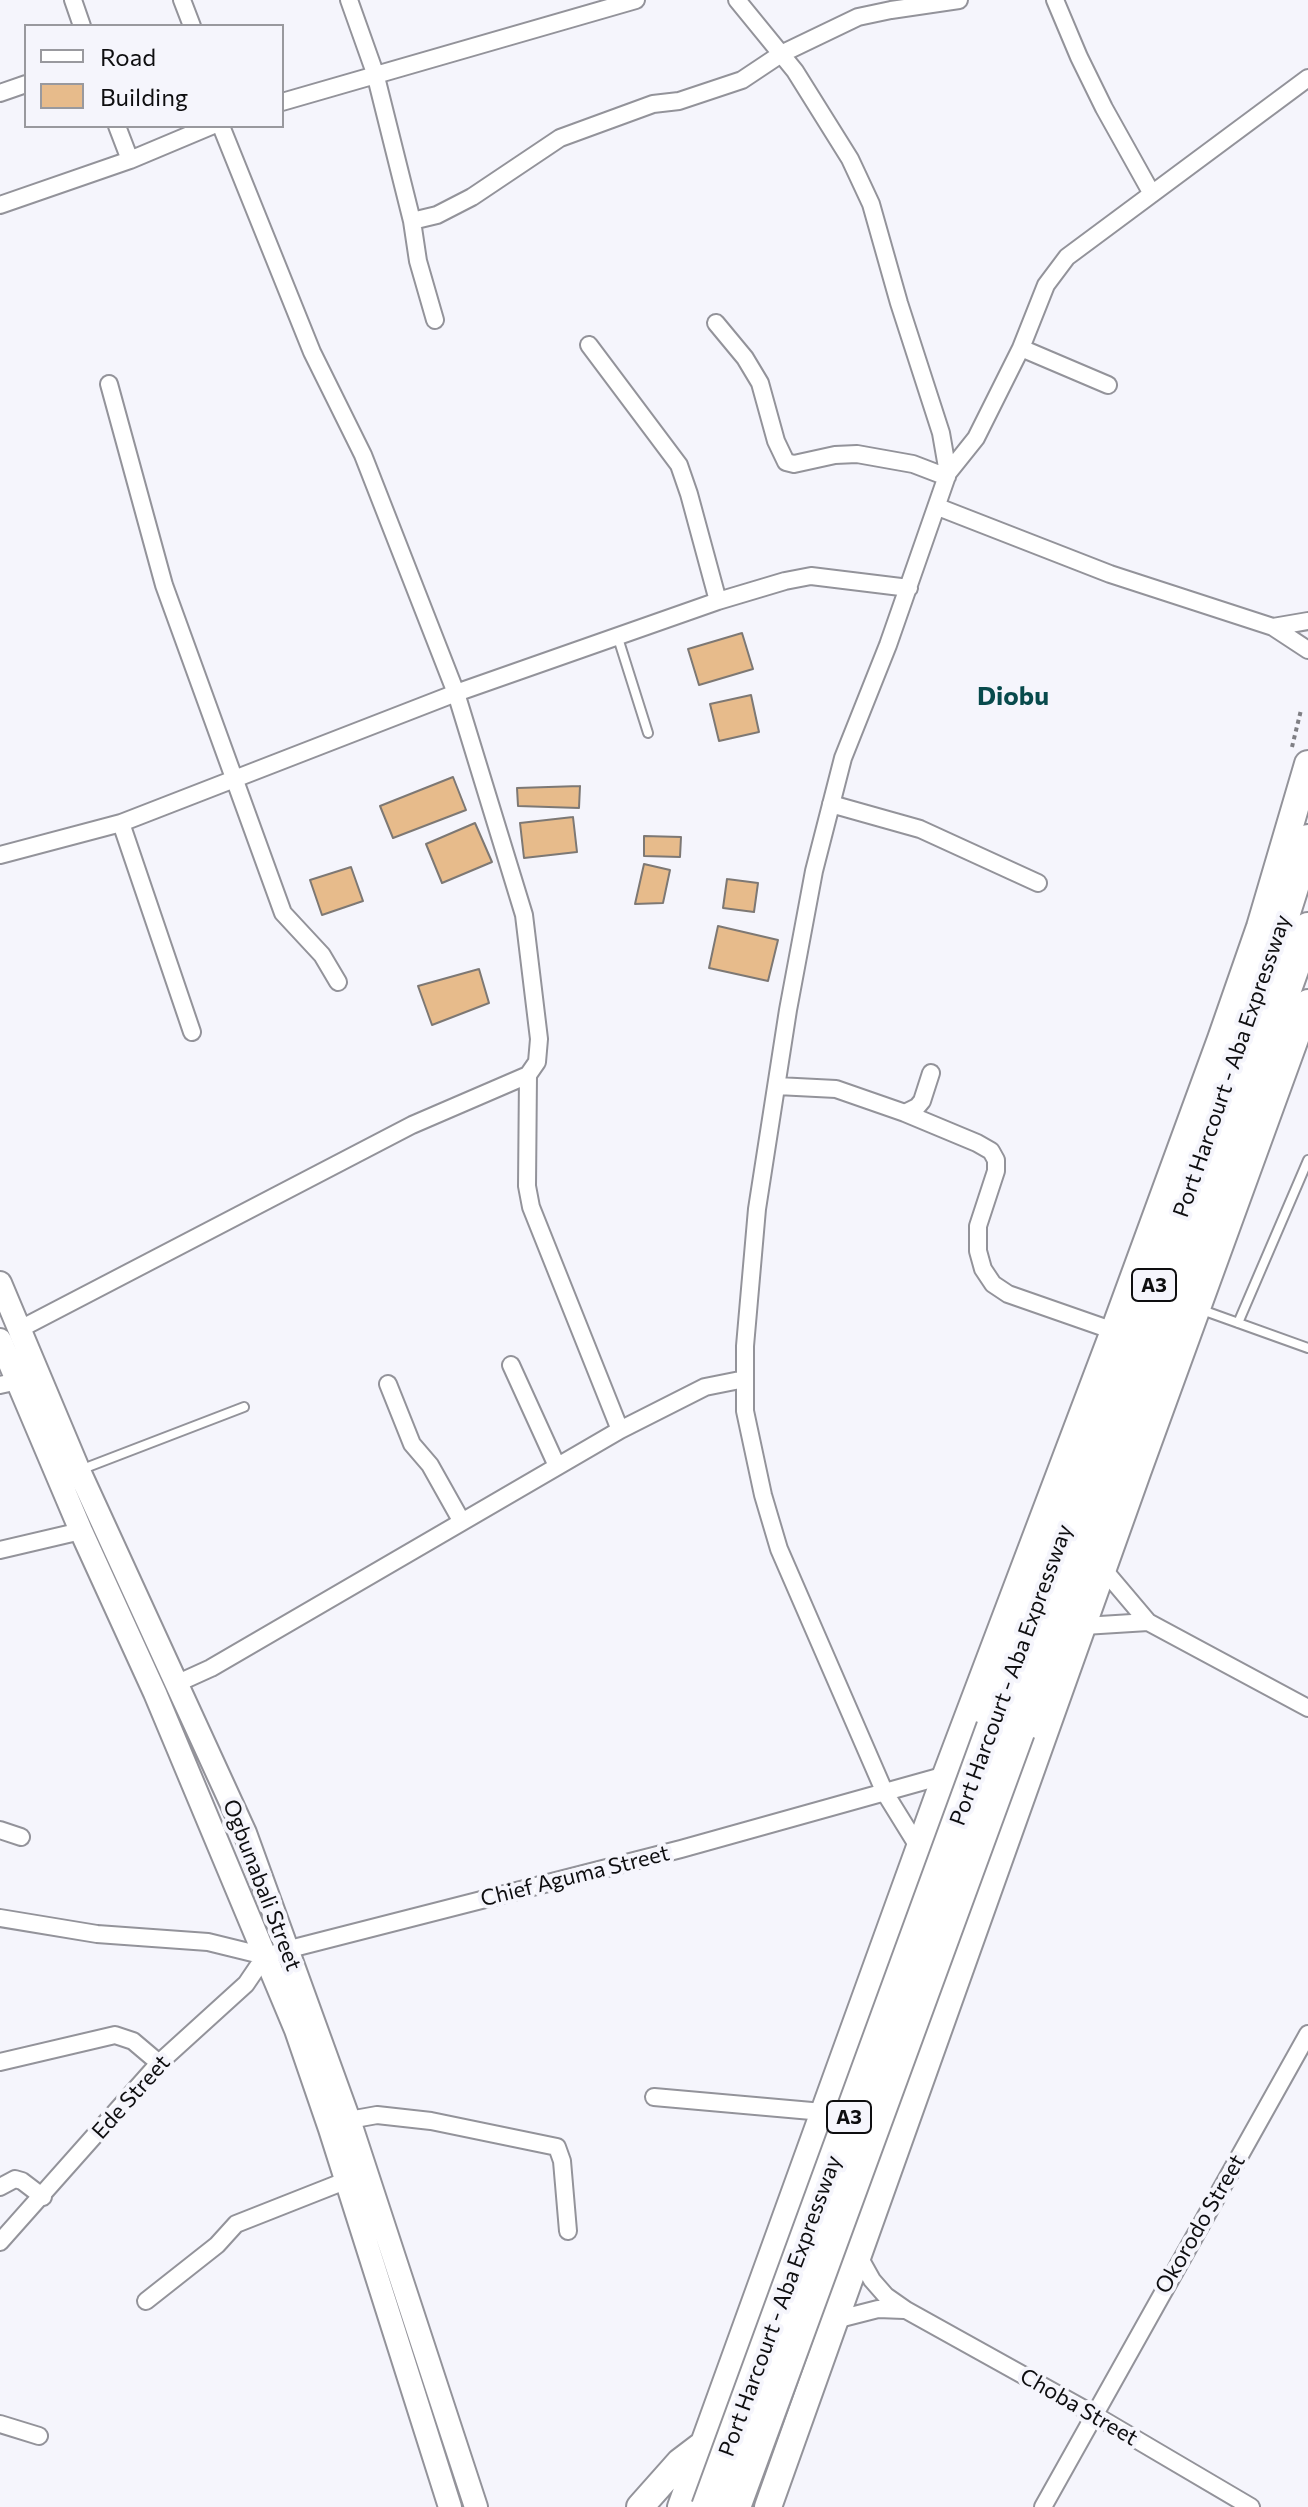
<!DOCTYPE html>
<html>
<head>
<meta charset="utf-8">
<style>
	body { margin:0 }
	#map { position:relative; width:1308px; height:2507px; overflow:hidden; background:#f5f5fc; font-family:Commissioner,sans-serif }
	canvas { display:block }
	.legend { position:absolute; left:24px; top:24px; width:260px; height:104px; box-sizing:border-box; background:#f5f5fc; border:2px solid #99999e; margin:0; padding:10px 14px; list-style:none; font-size:24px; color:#0e0e10 }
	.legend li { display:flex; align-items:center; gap:16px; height:40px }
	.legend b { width:40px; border:2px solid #99999e }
</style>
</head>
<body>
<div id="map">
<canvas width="1308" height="2507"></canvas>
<ul class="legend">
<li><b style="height:10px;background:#fff"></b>Road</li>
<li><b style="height:22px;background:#e7bb8b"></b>Building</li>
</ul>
</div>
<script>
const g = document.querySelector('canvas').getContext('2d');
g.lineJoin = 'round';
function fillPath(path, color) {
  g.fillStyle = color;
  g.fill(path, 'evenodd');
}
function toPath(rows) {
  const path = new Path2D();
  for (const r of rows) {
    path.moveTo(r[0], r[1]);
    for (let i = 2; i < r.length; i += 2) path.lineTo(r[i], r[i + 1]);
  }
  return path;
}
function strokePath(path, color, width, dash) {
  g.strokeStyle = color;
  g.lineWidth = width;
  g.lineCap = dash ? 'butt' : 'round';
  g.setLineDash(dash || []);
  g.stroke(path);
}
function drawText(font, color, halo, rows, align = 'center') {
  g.font = font + ' Commissioner,sans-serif';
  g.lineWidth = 8;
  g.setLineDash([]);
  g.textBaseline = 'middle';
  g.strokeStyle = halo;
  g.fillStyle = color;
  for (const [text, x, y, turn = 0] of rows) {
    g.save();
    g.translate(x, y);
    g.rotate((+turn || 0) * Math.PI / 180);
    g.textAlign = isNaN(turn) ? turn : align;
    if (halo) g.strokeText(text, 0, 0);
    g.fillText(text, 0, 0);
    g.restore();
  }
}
const building = toPath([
	[742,633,753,669,699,685,688,649,742,633],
	[751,695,759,732,719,741,710,704,751,695],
	[453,777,466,810,393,838,380,806,453,777],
	[580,786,579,808,518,806,517,788,580,786],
	[573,817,577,852,524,858,520,823,573,817],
	[475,823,492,862,442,883,426,844,475,823],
	[644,836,681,837,680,857,644,856,644,836],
	[644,864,670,870,663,903,635,904,644,864],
	[351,867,363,901,322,915,310,880,351,867],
	[727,879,758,883,754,912,723,908,727,879],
	[718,926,778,940,768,981,709,968,718,926],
	[479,969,489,1003,432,1025,418,986,479,969]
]);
const path = toPath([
	[1292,747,1301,710]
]);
const lane = toPath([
	[618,638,648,733],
	[1202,1310,1308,1348],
	[1238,1323,1308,1160],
	[80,1470,244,1407]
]);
const street = toPath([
	[73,0,82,26],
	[182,0,192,26],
	[349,0,375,73,412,221,418,261,435,320],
	[737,0,795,71,850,159,871,204,899,303,941,433,948,473],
	[1055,0,1079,57,1104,108,1152,194],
	[0,93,26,84],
	[282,102,636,0],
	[117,126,130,160],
	[0,205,130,160,211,126],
	[412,221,437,215,472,197,560,138,653,104,679,101,742,80,781,54,858,17,891,10,959,0],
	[716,323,745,358,760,383,776,441,786,462,794,464,835,455,857,454,913,464,947,477],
	[589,345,679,465,689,494,718,601],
	[1021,348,1108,385],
	[109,384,164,585,283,913,322,955,338,982],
	[938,507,1110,574,1273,627,1308,650],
	[1273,627,1308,621],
	[831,804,920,829,1038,883],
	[121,823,192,1032],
	[0,855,121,823,456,693,718,601,785,581,811,576,909,588],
	[528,1075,527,1186,531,1207,620,1430],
	[777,1086,836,1089,905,1113,917,1107,922,1101,931,1073],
	[905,1113,977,1143,991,1151,996,1160,996,1171,978,1226,978,1251,983,1269,993,1284,1008,1294,1114,1331],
	[20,1329,412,1125,528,1075,537,1062,539,1039,524,915,456,693,363,455,312,352,221,126],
	[511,1365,557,1466],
	[388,1384,412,1444,430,1465,462,1522],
	[0,1385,18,1381],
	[0,1550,81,1531],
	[1104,1570,1148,1622,1308,1708],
	[1084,1626,1148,1622],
	[178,1683,211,1668,620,1430,705,1387,745,1379],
	[0,1830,21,1837],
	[919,1848,885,1793,779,1549,763,1495,745,1411,745,1346,757,1209,788,1010,814,871,843,758,888,645,948,473,976,438,1021,348,1046,285,1067,257,1308,78],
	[0,1918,97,1934,208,1942,265,1956],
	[278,1952,681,1849,946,1775],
	[0,2062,115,2035,133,2041,159,2063],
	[654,2097,823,2112],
	[349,2120,377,2115,431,2121,557,2147,562,2161,568,2231],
	[0,2187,15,2179,22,2181,43,2197],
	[0,2242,159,2063,246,1984,265,1956],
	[858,2255,872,2280,886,2296,906,2310,1093,2414,1251,2507],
	[146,2301,217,2245,236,2224,345,2181],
	[835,2320,878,2309,904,2310],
	[0,2424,39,2436],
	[1043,2507,1308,2034]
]);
const secondary = toPath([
	[0,1283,79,1471,245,1833,349,2120,476,2507],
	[0,1340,81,1531,155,1693,296,2030,330,2129,450,2507]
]);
const primary = toPath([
	[640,2507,680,2462,705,2443],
	[681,2507,946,1775,1114,1331,1221,1039,1260,927,1308,764],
	[768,2507,1138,1470,1308,1003]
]);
const highway = toPath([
	[992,1727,1246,1035,1308,840],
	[1019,1732,1308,928]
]);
const highwayBridge = toPath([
	[707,2507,992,1727],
	[735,2507,1019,1732]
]);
const shields = [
	[1154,1285,44],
	[849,2117,44]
];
const shieldNames = [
	["A3",1154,1285],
	["A3",849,2117]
];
const streetNames = [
	["Port Harcourt - Aba Expressway",1232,1066,-71],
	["Port Harcourt - Aba Expressway",1011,1675,-70],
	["Chief Aguma Street",575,1876,-14],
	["Ogbunabali Street",262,1885,69],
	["Ede Street",131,2097,-48],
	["Okorodo Street",1200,2224,-60],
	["Port Harcourt - Aba Expressway",780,2306,-70],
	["Choba Street",1079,2407,30]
];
const quarterNames = [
	["Diobu",1013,696]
];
fillPath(building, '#e7bb8b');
strokePath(building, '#7d7874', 2);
strokePath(lane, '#93939a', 12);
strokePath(street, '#93939a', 20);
strokePath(secondary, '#93939a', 26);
strokePath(primary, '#93939a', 30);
strokePath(highway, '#93939a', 34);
strokePath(path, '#7f7f84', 4, [4, 4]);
strokePath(lane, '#fff', 8);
strokePath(street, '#fff', 16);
strokePath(secondary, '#fff', 22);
strokePath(primary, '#fff', 26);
strokePath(highway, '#fff', 30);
strokePath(highwayBridge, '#93939a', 34, []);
strokePath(highwayBridge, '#fff', 30);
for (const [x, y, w] of shields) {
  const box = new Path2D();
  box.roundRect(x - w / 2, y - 16, w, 32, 6);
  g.fillStyle = '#f5f5fc';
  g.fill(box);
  strokePath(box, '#0e0e10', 2);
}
drawText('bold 20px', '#0e0e10', null, shieldNames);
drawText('22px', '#0e0e10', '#f5f5fc', streetNames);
drawText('bold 26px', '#084a4c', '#f5f5fc', quarterNames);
</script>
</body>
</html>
